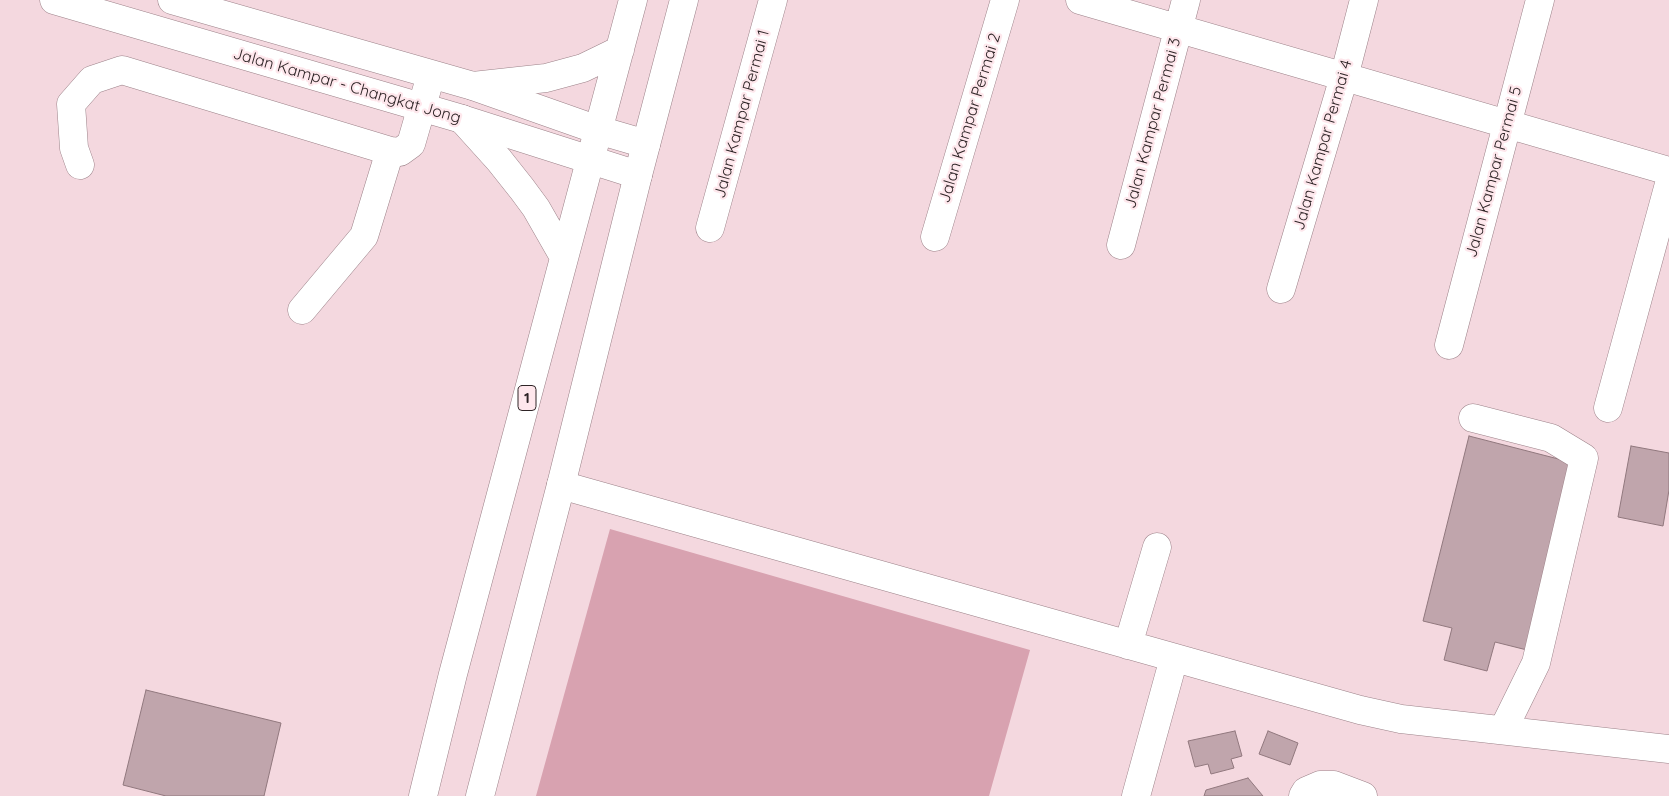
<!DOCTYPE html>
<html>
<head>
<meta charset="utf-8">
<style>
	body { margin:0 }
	canvas { display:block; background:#f4d8df }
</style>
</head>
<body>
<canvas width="1669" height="796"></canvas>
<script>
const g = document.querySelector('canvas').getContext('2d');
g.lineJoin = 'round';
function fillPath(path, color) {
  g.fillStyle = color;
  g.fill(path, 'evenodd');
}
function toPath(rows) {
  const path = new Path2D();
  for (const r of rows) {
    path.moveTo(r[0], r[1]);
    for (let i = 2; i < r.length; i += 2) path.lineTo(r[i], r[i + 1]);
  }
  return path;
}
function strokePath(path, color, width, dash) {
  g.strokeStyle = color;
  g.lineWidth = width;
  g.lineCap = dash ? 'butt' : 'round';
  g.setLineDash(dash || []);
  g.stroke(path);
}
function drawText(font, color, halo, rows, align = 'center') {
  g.font = font + ' Quicksand,sans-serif';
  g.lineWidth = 4.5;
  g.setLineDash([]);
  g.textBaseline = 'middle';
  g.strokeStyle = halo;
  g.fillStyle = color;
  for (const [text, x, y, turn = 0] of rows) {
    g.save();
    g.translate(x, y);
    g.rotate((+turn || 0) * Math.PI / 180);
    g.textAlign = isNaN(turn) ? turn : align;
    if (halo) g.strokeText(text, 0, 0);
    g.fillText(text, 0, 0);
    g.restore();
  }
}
const green = toPath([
	[610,529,1030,650,989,796,536,796]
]);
const building = toPath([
	[1469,436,1574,463,1527,650,1495,642,1487,671,1444,660,1452,628,1423,621,1469,436],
	[1631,446,1669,453,1669,490,1663,526,1618,517,1631,446],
	[146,690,281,723,264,796,166,796,123,785,146,690],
	[1235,731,1242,756,1231,759,1234,768,1211,774,1208,764,1195,767,1188,741,1235,731],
	[1268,731,1298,743,1290,765,1259,754,1268,731],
	[1248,778,1263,796,1204,796,1206,790,1248,778]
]);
const minor = toPath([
	[1080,0,1669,171],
	[80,165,74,148,71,104,92,80,122,70,390,151,400,152,411,144,431,75],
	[710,228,773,0],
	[935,237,1005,0],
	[1121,245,1186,0],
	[1281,289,1344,77,1364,0],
	[302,310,364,236,390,151],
	[1449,345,1540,0],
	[1608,408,1669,184],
	[1473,418,1551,438,1584,458,1536,663,1503,730],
	[561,485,1360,710,1401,719,1669,749],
	[1128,645,1157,547],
	[1136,796,1174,658],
	[1303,796,1306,791,1320,785,1334,785,1363,796]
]);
const major = toPath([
	[54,0,462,119,638,175],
	[172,0,473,86,598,130,646,144]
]);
const highway = toPath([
	[473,86,546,78,583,68,620,50],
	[462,119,499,160,522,189,536,208,564,257],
	[423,796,453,674,633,0],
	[480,796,561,485,638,175,684,0]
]);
const shields = [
	[527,398,18]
];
const shieldNames = [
	["1",527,398]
];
const streetNames = [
	["Jalan Kampar - Changkat Jong",347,86,16],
	["Jalan Kampar Permai 1",742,114,-75],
	["Jalan Kampar Permai 2",970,118,-73],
	["Jalan Kampar Permai 3",1153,123,-75],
	["Jalan Kampar Permai 4",1323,145,-74],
	["Jalan Kampar Permai 5",1494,172,-75]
];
fillPath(green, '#d8a2b0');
fillPath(building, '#c0a5ac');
strokePath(building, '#91787e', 1);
strokePath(minor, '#9c8289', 29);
strokePath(major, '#9c8289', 29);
strokePath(highway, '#9c8289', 29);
strokePath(minor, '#fff', 28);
strokePath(major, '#fff', 28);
strokePath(highway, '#fff', 28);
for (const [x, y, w] of shields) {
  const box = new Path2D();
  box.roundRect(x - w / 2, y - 12.5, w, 25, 4);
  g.fillStyle = '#fee7ec';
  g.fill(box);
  strokePath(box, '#2e2426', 1);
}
drawText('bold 15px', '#2e2426', null, shieldNames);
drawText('16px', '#2e2426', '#fee7ec', streetNames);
</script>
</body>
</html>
